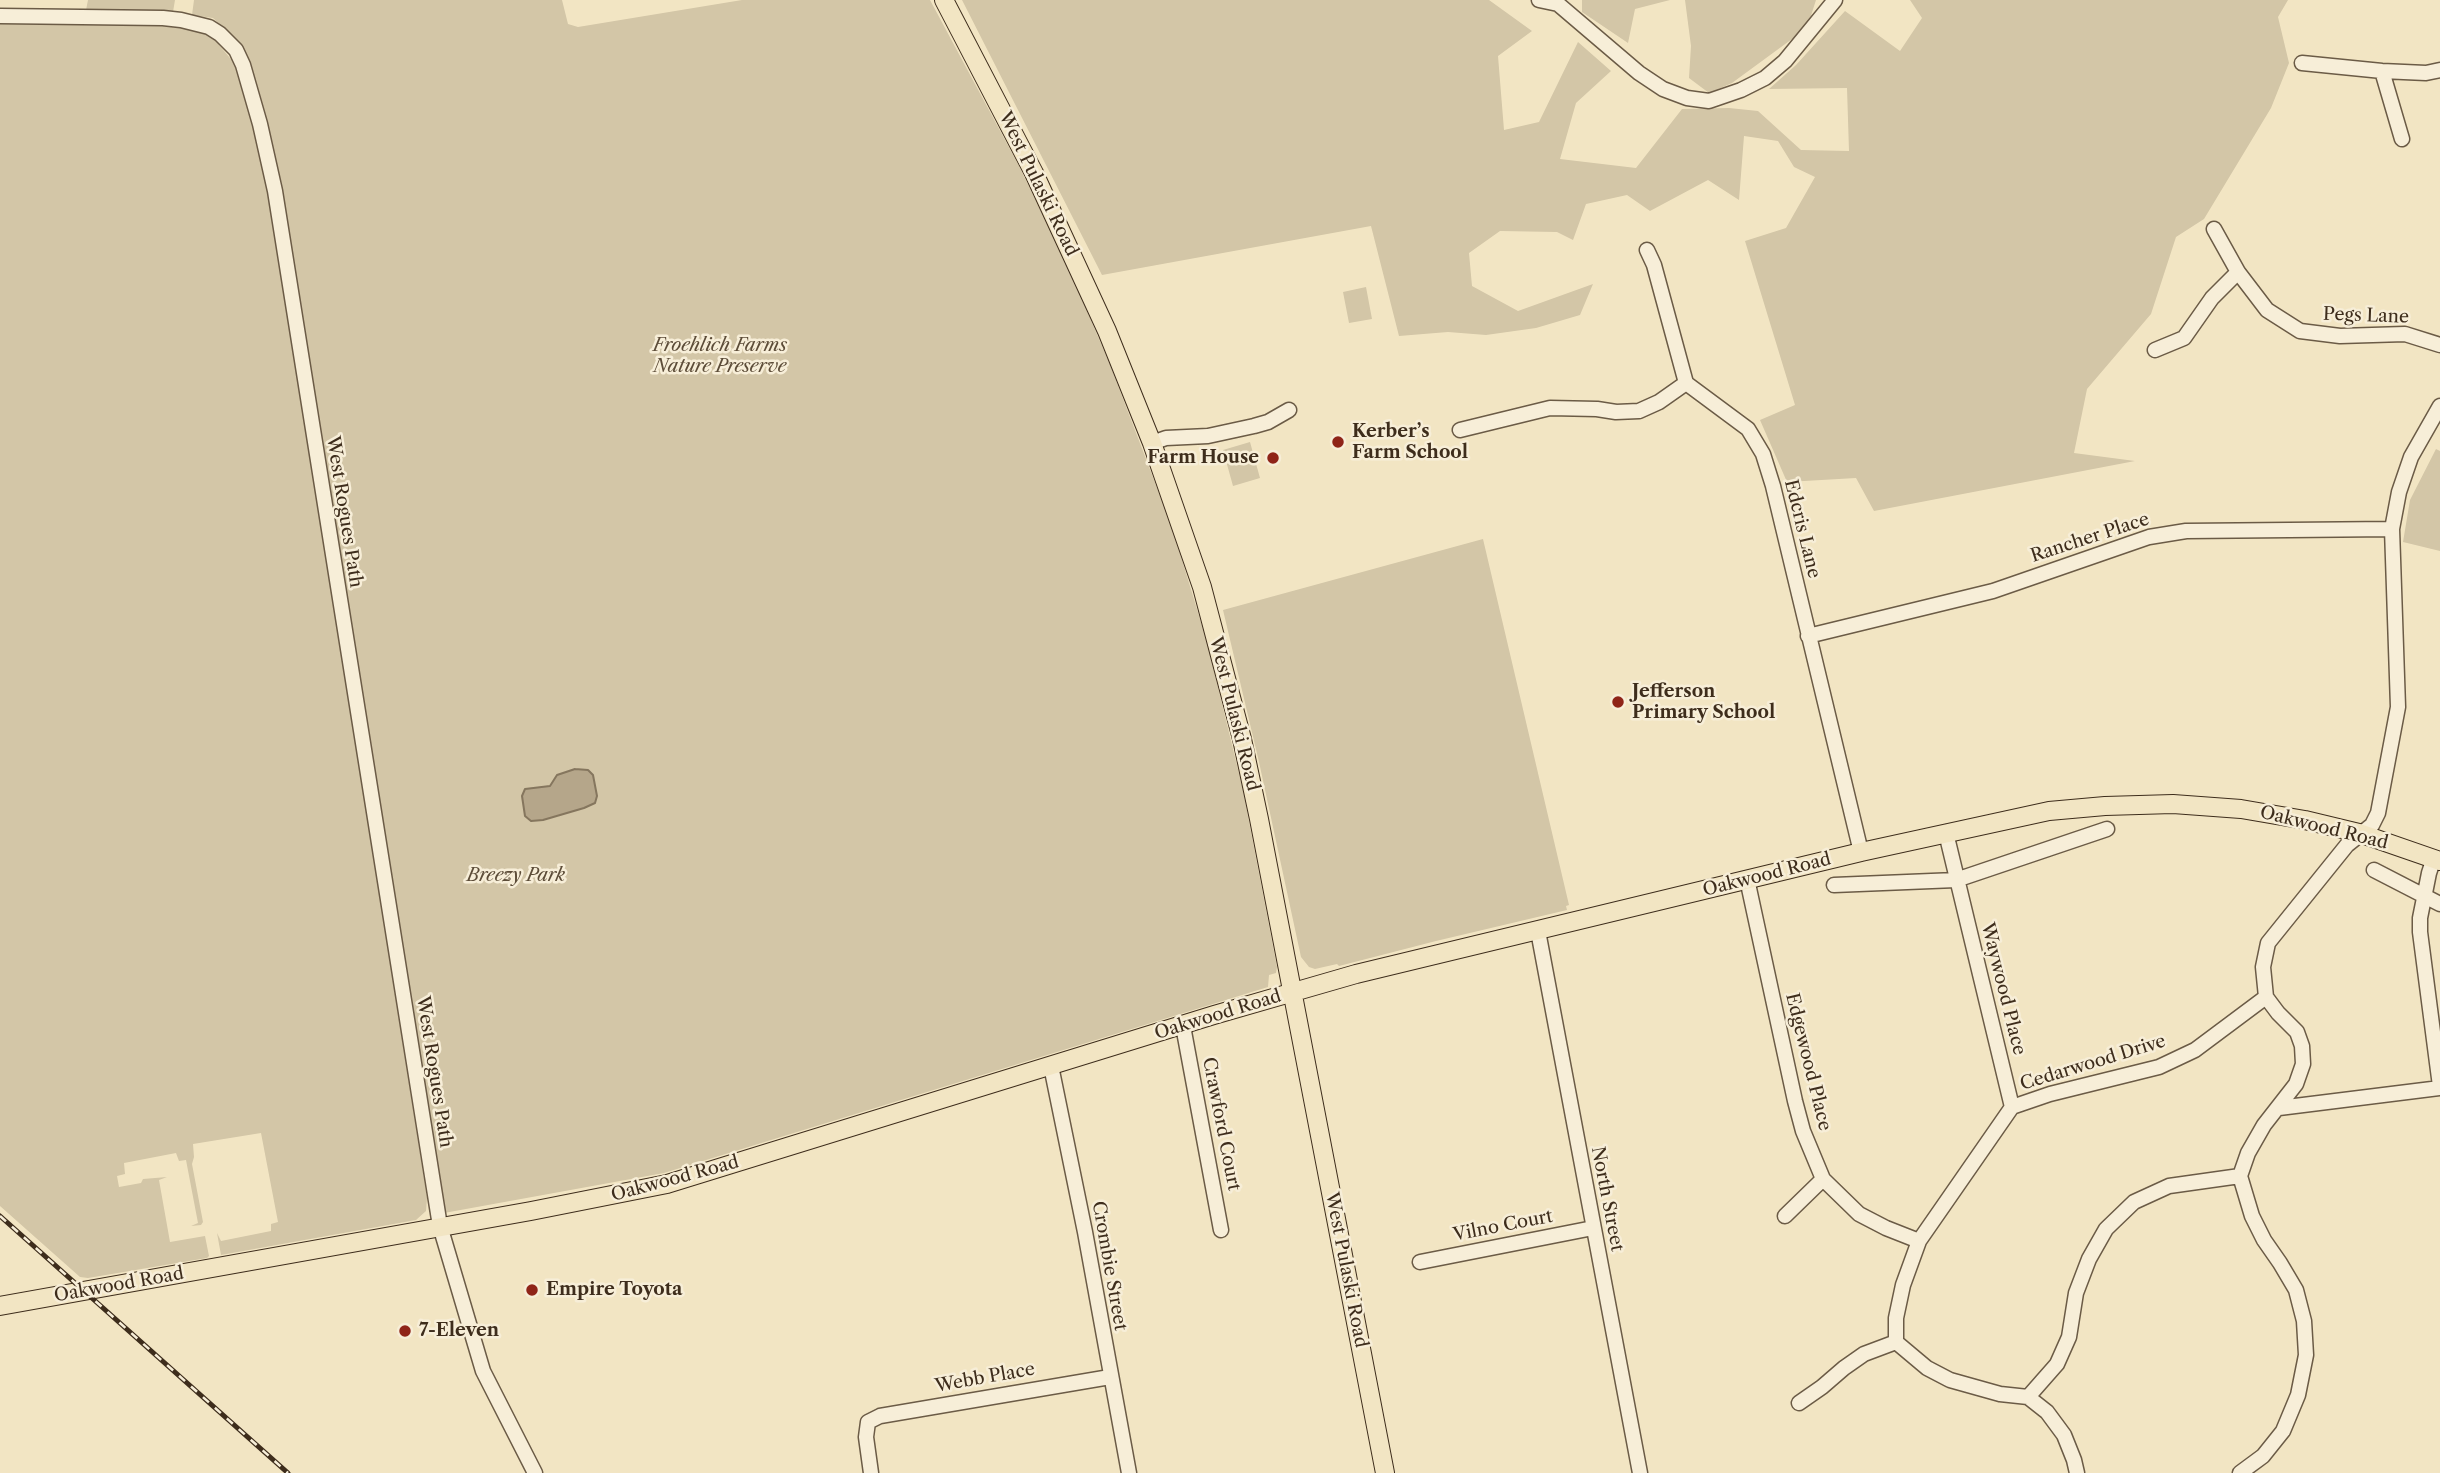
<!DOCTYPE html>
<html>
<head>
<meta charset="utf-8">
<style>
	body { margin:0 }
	canvas { display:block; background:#f2e5c3 }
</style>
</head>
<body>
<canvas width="2440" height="1473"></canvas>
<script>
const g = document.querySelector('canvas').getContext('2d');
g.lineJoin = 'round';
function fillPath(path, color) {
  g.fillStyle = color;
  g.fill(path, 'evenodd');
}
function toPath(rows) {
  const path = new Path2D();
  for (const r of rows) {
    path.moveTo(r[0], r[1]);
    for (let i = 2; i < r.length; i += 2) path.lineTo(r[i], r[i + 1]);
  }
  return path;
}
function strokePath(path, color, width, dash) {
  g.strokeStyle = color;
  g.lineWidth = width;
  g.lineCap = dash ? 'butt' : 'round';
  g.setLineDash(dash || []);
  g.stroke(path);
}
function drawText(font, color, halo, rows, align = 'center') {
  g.font = font + ' "Libre Caslon Text",serif';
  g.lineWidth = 5;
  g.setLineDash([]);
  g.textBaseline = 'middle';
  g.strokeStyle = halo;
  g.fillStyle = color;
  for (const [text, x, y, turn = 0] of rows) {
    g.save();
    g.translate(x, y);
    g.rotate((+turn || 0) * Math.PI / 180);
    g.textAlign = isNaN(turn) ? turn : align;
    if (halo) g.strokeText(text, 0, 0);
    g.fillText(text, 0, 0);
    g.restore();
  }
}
const green = toPath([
	[88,0,175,0,173,12,86,10],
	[194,0,562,0,568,24,578,27,742,0,930,0,1019,166,1068,267,1109,362,1172,527,1207,642,1243,790,1277,967,1276,973,1269,975,1268,987,664,1173,444,1213,281,181,242,46,213,18,192,15],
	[962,0,1489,0,1532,31,1498,56,1504,130,1539,122,1578,42,1611,71,1576,103,1560,159,1636,168,1682,109,1729,108,1758,111,1801,150,1849,151,1847,88,1769,89,1796,65,1845,11,1900,51,1922,18,1910,0,2288,0,2278,17,2289,63,2271,108,2204,219,2176,237,2151,314,2087,389,2074,453,2135,461,1874,511,1856,478,1787,482,1760,420,1795,405,1745,241,1786,228,1815,177,1794,167,1778,141,1744,136,1739,200,1708,180,1650,211,1627,195,1586,204,1573,240,1557,232,1500,231,1469,253,1472,286,1518,311,1593,284,1580,315,1536,328,1486,335,1448,332,1399,336,1371,226,1102,275],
	[1582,0,1670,0,1635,9,1628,43,1582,12],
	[1685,0,1816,0,1807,28,1732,83,1709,93,1689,78,1691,46],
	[0,23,155,24,182,27,216,36,219,45,235,64,245,94,271,208,310,453,427,1198,426,1211,416,1220,221,1255,217,1233,221,1241,271,1231,271,1224,278,1222,261,1133,193,1144,194,1157,192,1164,203,1222,201,1225,191,1226,198,1223,186,1160,179,1161,176,1153,124,1163,125,1174,117,1176,119,1187,141,1183,143,1179,167,1177,159,1180,170,1242,205,1236,209,1256,207,1258,88,1278,80,1277,0,1206],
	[1366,287,1372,319,1349,323,1343,292],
	[1250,442,1260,478,1233,486,1223,450],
	[2436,449,2440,451,2440,551,2403,542,2410,500],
	[1483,539,1569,905,1566,906,1567,910,1436,941,1339,966,1337,964,1315,969,1309,967,1301,957,1259,762,1223,610]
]);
const water = toPath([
	[575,769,588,770,593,775,597,796,595,803,584,808,543,820,531,821,525,816,522,796,525,789,550,786,557,775,575,769]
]);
const minor = toPath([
	[1539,0,1558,4,1639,73,1663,89,1687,98,1709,101,1741,90,1765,78,1785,61,1835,0],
	[0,16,163,18,181,20,209,27,220,34,236,50,243,65,260,124,275,191,440,1226,483,1371,535,1473],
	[2302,63,2382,71,2426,73,2440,70],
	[2382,71,2402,139],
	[2214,229,2238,272,2267,310,2300,331,2340,336,2405,334,2440,345],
	[1647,250,1654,265,1686,383,1748,429,1763,454,1773,486,1861,852],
	[2155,350,2184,338,2212,298,2238,272],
	[1460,430,1550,408,1597,409,1616,412,1639,411,1659,402,1686,383],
	[1152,443,1166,438,1208,436,1254,426,1268,422,1289,410],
	[1808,636,1993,591,2149,537,2186,531,2392,529],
	[1946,833,2012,1107],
	[2434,858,2429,873,2420,918,2420,932,2440,1086],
	[2374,870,2440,904],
	[1747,879,1795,1101,1803,1131,1823,1179,1859,1214,1886,1228,1919,1241],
	[1834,885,1956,880,2107,829],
	[1538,931,1640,1473],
	[1183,1026,1221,1230],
	[1051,1066,1085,1232,1129,1473],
	[2279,1108,2440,1088],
	[1785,1216,1823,1179],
	[1420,1262,1593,1228],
	[1896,1342,1896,1318,1903,1285,1919,1241,2012,1107,2050,1094,2159,1067,2195,1050,2266,997],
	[1896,1342,1927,1368,1950,1380,2000,1394,2028,1397,2047,1412,2064,1435,2074,1460,2077,1473],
	[2028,1397,2057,1364,2069,1337,2076,1293,2089,1259,2106,1229,2134,1202,2169,1186,2240,1176],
	[1799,1403,1822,1387,1844,1368,1864,1354,1896,1342],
	[871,1473,866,1437,868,1422,880,1416,1110,1377],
	[2240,1473,2263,1456,2283,1431,2298,1395,2306,1355,2304,1321,2296,1290,2280,1263,2264,1240,2252,1216,2240,1176,2248,1153,2264,1125,2296,1084,2303,1064,2302,1046,2297,1032,2278,1013,2266,997,2263,967,2268,943,2347,845,2372,825,2378,813,2398,707,2392,529,2399,492,2411,457,2440,406]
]);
const major = toPath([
	[944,0,1034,173,1107,331,1152,443,1202,587,1242,739,1259,819,1385,1473],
	[0,1306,531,1211,667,1184,1214,1015,1356,974,1861,852,2049,811,2105,806,2173,804,2241,809,2305,820,2359,833,2440,861]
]);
const rail = toPath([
	[0,1216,288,1473]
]);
const markers = [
	[1338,442,7,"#8f2418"],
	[1273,458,7,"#8f2418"],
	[1618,702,7,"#8f2418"],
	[532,1290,7,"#8f2418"],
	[405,1331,7,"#8f2418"]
];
const streetNames = [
	["West Pulaski Road",1038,184,64],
	["Pegs Lane",2366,316,2],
	["West Rogues Path",344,512,81],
	["Edcris Lane",1802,529,76],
	["Rancher Place",2090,538,-18],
	["West Pulaski Road",1234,714,76],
	["Oakwood Road",2324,828,14],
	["Oakwood Road",1767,875,-14],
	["Waywood Place",2003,989,76],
	["Oakwood Road",1218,1015,-17],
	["Edgewood Place",1808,1062,76],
	["Cedarwood Drive",2093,1063,-17],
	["West Rogues Path",434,1072,81],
	["Crawford Court",1221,1124,79],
	["Oakwood Road",675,1179,-15],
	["North Street",1607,1199,79],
	["Vilno Court",1503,1226,-11],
	["Crombie Street",1109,1266,80],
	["West Pulaski Road",1346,1270,79],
	["Oakwood Road",119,1285,-10],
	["Webb Place",985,1378,-10]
];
const parkNames = [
	["Froehlich Farms",720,346],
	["Nature Preserve",720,367],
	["Breezy Park",516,876]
];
const poiNames = [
	["Kerber’s",1352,432],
	["Farm School",1352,453],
	["Farm House",1259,458,"right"],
	["Jefferson",1632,692],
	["Primary School",1632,713],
	["Empire Toyota",546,1290],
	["7-Eleven",419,1331]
];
fillPath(green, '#d3c6a7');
fillPath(water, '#b5a68a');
strokePath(water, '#85765e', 2);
strokePath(minor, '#6b5b46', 17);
strokePath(major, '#3e2d1c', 20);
strokePath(minor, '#f7eed8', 14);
strokePath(major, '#f2e5c3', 18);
strokePath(rail, '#3e2d1c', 5);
strokePath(rail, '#f7eed8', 2.5, [8]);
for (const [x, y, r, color] of markers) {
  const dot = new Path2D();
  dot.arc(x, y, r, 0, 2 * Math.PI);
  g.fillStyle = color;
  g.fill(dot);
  strokePath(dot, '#f7eed8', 2.5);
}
drawText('18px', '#3e2d1c', '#f7eed8', streetNames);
drawText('italic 18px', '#5c4c38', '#f7eed8', parkNames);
drawText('bold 18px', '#3e2d1c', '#f7eed8', poiNames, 'left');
</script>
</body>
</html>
